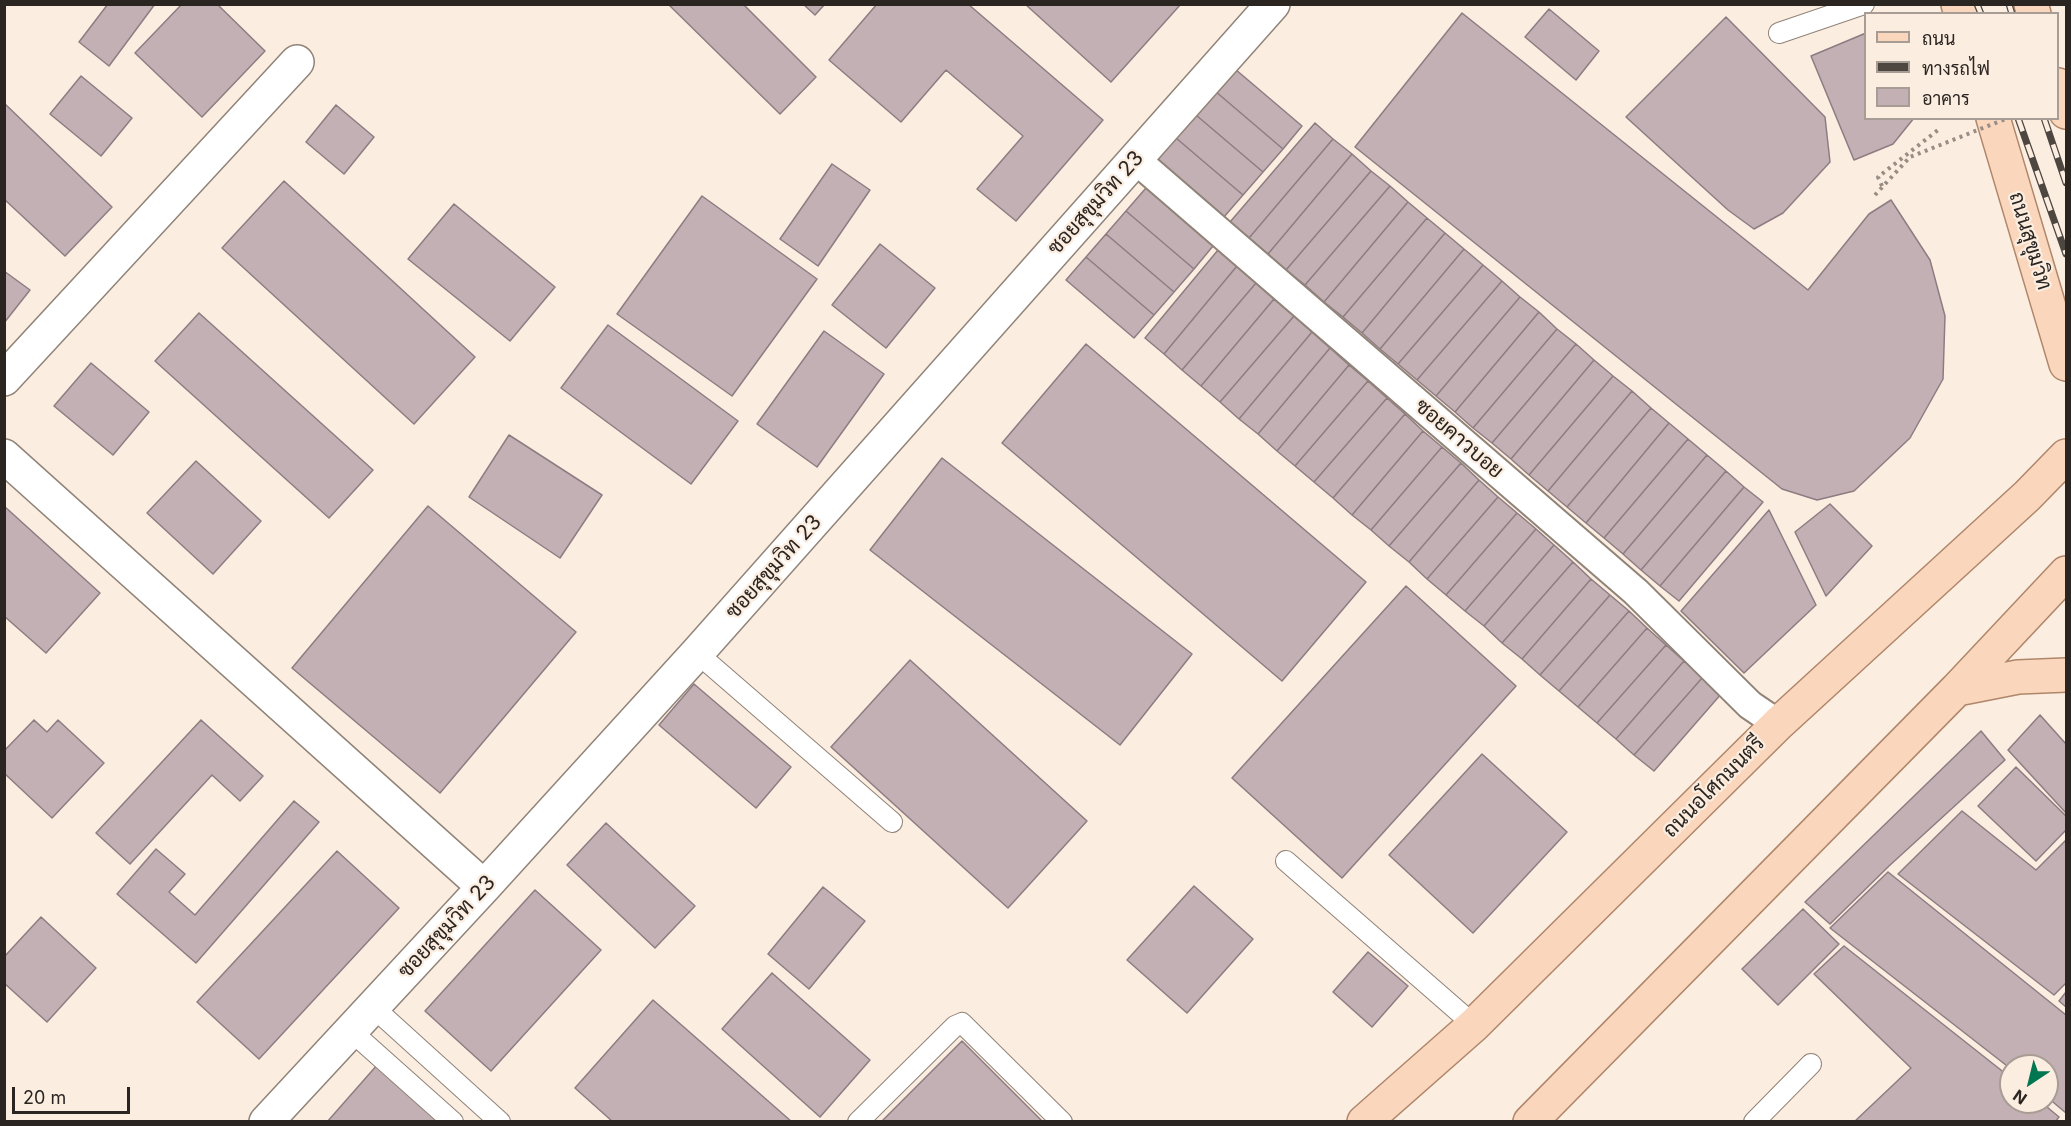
<!DOCTYPE html>
<html>
<head>
<meta charset="utf-8">
<style>
	body { margin:0 }
	#map { position:relative; width:2071px; height:1126px; overflow:hidden; background:#fbede0; font-family:Inter,Sarabun,sans-serif }
	canvas { display:block }
	.frame { position:absolute; inset:0; border:6px solid #2b2521; pointer-events:none }
	.legend { position:absolute; left:1864px; top:12px; width:195px; height:108px; box-sizing:border-box; background:#fbede0; border:2px solid #a89d94; margin:0; padding:8px 10px; list-style:none; font-size:18px; color:#2b2521 }
	.legend li { display:flex; align-items:center; gap:12px; height:30px }
	.legend b { width:30px; border:2px solid #a89d94 }
	.north { position:absolute; left:1999px; top:1054px; width:60px; height:60px; box-sizing:border-box; background:#fbede0; border:2px solid #a89d94; border-radius:50%; rotate:215deg; font-size:16px; font-weight:700; line-height:24px; text-align:center; color:#2b2521 }
	.north::after { content:''; display:block; margin:auto; width:21px; height:27px; background:#007651; clip-path:polygon(50% 0,100% 100%,50% 72%,0 100%) }
	.scale { position:absolute; left:12px; top:1087px; width:118px; height:27px; box-sizing:border-box; border:3px solid #2b2521; border-top:0; padding-left:8px; font-size:18px; line-height:21px; white-space:nowrap; color:#2b2521; -webkit-text-stroke:4px #fbede0; paint-order:stroke }
</style>
</head>
<body>
<div id="map">
<canvas width="2071" height="1126"></canvas>
<div class="frame"></div>
<ul class="legend">
<li><b style="height:8px;background:#fad6bd"></b>ถนน</li>
<li><b style="height:8px;background:#4d4641"></b>ทางรถไฟ</li>
<li><b style="height:16px;background:#c3b0b5"></b>อาคาร</li>
</ul>
<div class="north">N</div>
<div class="scale">20 m</div>
</div>
<script>
const g = document.querySelector('canvas').getContext('2d');
g.lineJoin = 'round';
function fillPath(path, color) {
  g.fillStyle = color;
  g.fill(path, 'evenodd');
}
function toPath(rows) {
  const path = new Path2D();
  for (const r of rows) {
    path.moveTo(r[0], r[1]);
    for (let i = 2; i < r.length; i += 2) path.lineTo(r[i], r[i + 1]);
  }
  return path;
}
function strokePath(path, color, width, dash) {
  g.strokeStyle = color;
  g.lineWidth = width;
  g.lineCap = dash ? 'butt' : 'round';
  g.setLineDash(dash || []);
  g.stroke(path);
}
function drawText(font, color, halo, rows, align = 'center') {
  g.font = font + ' Inter,Sarabun,sans-serif';
  g.lineWidth = 4.5;
  g.setLineDash([]);
  g.textBaseline = 'middle';
  g.strokeStyle = halo;
  g.fillStyle = color;
  for (const [text, x, y, turn = 0] of rows) {
    g.save();
    g.translate(x, y);
    g.rotate((+turn || 0) * Math.PI / 180);
    g.textAlign = isNaN(turn) ? turn : align;
    if (halo) g.strokeText(text, 0, 0);
    g.fillText(text, 0, 0);
    g.restore();
  }
}
const building = toPath([
	[108,4,155,4,109,66,79,42,108,4],
	[182,4,217,4,265,51,202,117,135,53,182,4],
	[668,4,743,4,816,77,780,114,668,4],
	[803,4,825,4,815,15,803,4],
	[877,4,968,4,1103,120,1016,221,977,189,1023,136,946,70,901,122,829,60,877,4],
	[1025,4,1181,4,1111,82,1025,4],
	[1549,9,1599,51,1576,80,1525,37,1549,9],
	[1462,13,1808,290,1869,214,1891,200,1930,260,1945,316,1943,379,1910,438,1854,491,1817,500,1782,489,1355,147,1462,13],
	[1726,17,1825,117,1830,162,1783,213,1754,229,1728,210,1626,117,1726,17],
	[1866,33,1866,118,1914,118,1893,144,1854,160,1811,56,1866,33],
	[1235,69,1302,126,1283,149,1215,91,1235,69],
	[81,76,132,118,101,156,50,114,81,76],
	[1215,91,1283,149,1263,172,1196,115,1215,91],
	[4,103,112,207,65,256,4,199,4,103],
	[336,105,374,137,344,174,306,142,336,105],
	[1196,115,1263,172,1243,195,1176,138,1196,115],
	[1315,123,1333,139,1249,238,1230,222,1315,123],
	[1176,138,1243,195,1223,218,1156,161,1176,138],
	[1333,139,1352,154,1268,254,1249,238,1333,139],
	[1352,154,1371,171,1286,270,1268,254,1352,154],
	[832,164,870,190,818,266,780,239,832,164],
	[1371,171,1390,186,1305,285,1286,270,1371,171],
	[284,181,475,357,414,424,222,248,284,181],
	[1390,186,1408,202,1324,302,1305,285,1390,186],
	[1146,188,1213,246,1194,269,1126,211,1146,188],
	[702,196,817,279,732,396,617,314,702,196],
	[1408,202,1427,218,1343,317,1324,302,1408,202],
	[454,204,555,287,510,341,408,259,454,204],
	[1126,211,1194,269,1174,292,1106,234,1126,211],
	[1427,218,1445,233,1362,333,1343,317,1427,218],
	[1445,233,1464,249,1380,349,1362,333,1445,233],
	[1106,234,1174,292,1154,315,1086,257,1106,234],
	[880,244,935,288,886,348,832,305,880,244],
	[1464,249,1483,265,1398,364,1380,349,1464,249],
	[1218,250,1237,266,1164,354,1145,338,1218,250],
	[1086,257,1154,315,1134,338,1066,280,1086,257],
	[1483,265,1502,281,1417,380,1398,364,1483,265],
	[1237,266,1256,283,1182,370,1164,354,1237,266],
	[4,271,30,290,4,323,4,271],
	[1502,281,1520,297,1436,396,1417,380,1502,281],
	[1256,283,1274,299,1201,386,1182,370,1256,283],
	[1520,297,1539,312,1455,412,1436,396,1520,297],
	[1274,299,1294,316,1220,402,1201,386,1274,299],
	[1539,312,1557,329,1473,428,1455,412,1539,312],
	[199,313,373,470,329,518,155,361,199,313],
	[1294,316,1312,332,1239,419,1220,402,1294,316],
	[608,325,738,421,691,484,561,388,608,325],
	[1557,329,1576,344,1492,443,1473,428,1557,329],
	[824,331,884,374,817,467,757,424,824,331],
	[1312,332,1330,348,1258,434,1239,419,1312,332],
	[1086,344,1366,582,1282,681,1002,443,1086,344],
	[1576,344,1594,360,1511,459,1492,443,1576,344],
	[1330,348,1349,365,1277,451,1258,434,1330,348],
	[1594,360,1613,376,1529,475,1511,459,1594,360],
	[91,363,149,412,113,455,54,406,91,363],
	[1349,365,1368,381,1295,466,1277,451,1349,365],
	[1613,376,1632,391,1548,491,1529,475,1613,376],
	[1368,381,1387,398,1314,482,1295,466,1368,381],
	[1632,391,1651,408,1567,507,1548,491,1632,391],
	[1387,398,1405,414,1333,498,1314,482,1387,398],
	[1651,408,1669,423,1586,523,1567,507,1651,408],
	[1405,414,1423,431,1352,515,1333,498,1405,414],
	[1669,423,1688,439,1604,538,1586,523,1669,423],
	[1423,431,1442,447,1371,530,1352,515,1423,431],
	[509,435,602,495,560,558,469,497,509,435],
	[1688,439,1707,455,1623,554,1604,538,1688,439],
	[1442,447,1461,463,1389,546,1371,530,1442,447],
	[1707,455,1726,471,1641,570,1623,554,1707,455],
	[942,458,1192,654,1120,745,870,550,942,458],
	[196,461,261,521,213,574,147,513,196,461],
	[1461,463,1479,480,1409,562,1389,546,1461,463],
	[1726,471,1744,487,1660,586,1641,570,1726,471],
	[1479,480,1498,497,1427,579,1409,562,1479,480],
	[1744,487,1763,502,1679,601,1660,586,1744,487],
	[1498,497,1517,513,1446,595,1427,579,1498,497],
	[1830,504,1872,546,1826,596,1795,532,1830,504],
	[4,506,100,593,46,653,4,616,4,506],
	[428,506,576,632,440,793,292,668,428,506],
	[1769,510,1816,605,1744,673,1681,611,1769,510],
	[1517,513,1536,529,1465,611,1446,595,1517,513],
	[1536,529,1554,545,1484,626,1465,611,1536,529],
	[1554,545,1573,562,1502,643,1484,626,1554,545],
	[1573,562,1591,579,1522,659,1502,643,1573,562],
	[1591,579,1610,595,1540,675,1522,659,1591,579],
	[1406,586,1516,686,1342,878,1232,778,1406,586],
	[1610,595,1629,611,1559,691,1540,675,1610,595],
	[1629,611,1647,628,1578,707,1559,691,1629,611],
	[1647,628,1666,645,1597,723,1578,707,1647,628],
	[1666,645,1684,661,1616,739,1597,723,1666,645],
	[910,660,1087,821,1008,908,831,747,910,660],
	[1684,661,1703,677,1634,755,1616,739,1684,661],
	[1703,677,1722,693,1654,771,1634,755,1703,677],
	[694,684,791,767,756,808,659,725,694,684],
	[2040,715,2066,744,2066,813,2008,750,2040,715],
	[34,720,47,732,58,720,104,763,52,818,4,773,4,751,34,720],
	[201,720,263,776,240,801,212,775,130,864,96,833,201,720],
	[1981,731,2005,760,1889,866,1830,924,1805,902,1981,731],
	[1482,754,1567,832,1473,933,1389,855,1482,754],
	[2016,767,2066,816,2066,830,2036,861,1978,806,2016,767],
	[294,801,319,822,196,963,117,894,156,849,185,874,169,892,195,915,294,801],
	[1962,811,2036,870,2066,840,2066,983,2054,995,1898,874,1962,811],
	[606,823,695,906,655,948,567,865,606,823],
	[337,851,399,908,259,1059,197,1002,337,851],
	[1888,872,2066,1015,2066,1113,2047,1097,2047,1066,2011,1066,2011,1069,1830,928,1888,872],
	[1194,886,1253,939,1187,1013,1127,960,1194,886],
	[823,887,865,921,809,989,768,954,823,887],
	[535,890,601,950,491,1071,425,1011,535,890],
	[1803,909,1839,944,1778,1005,1742,969,1803,909],
	[41,917,96,968,47,1022,4,983,4,957,41,917],
	[1844,946,2011,1078,2011,1102,2041,1102,2059,1117,2055,1122,1854,1122,1911,1068,1814,974,1844,946],
	[1368,952,1408,986,1372,1027,1333,992,1368,952],
	[772,973,870,1060,820,1117,722,1029,772,973],
	[2066,992,2066,1007,2059,1001,2066,992],
	[653,1000,792,1122,613,1122,575,1088,653,1000],
	[962,1041,1043,1122,881,1122,962,1041],
	[378,1064,442,1122,327,1122,378,1064]
]);
const path = toPath([
	[1882,186,1878,177,1938,130]
]);
const service = toPath([
	[1779,33,1864,4],
	[697,653,892,822],
	[1286,861,1474,1025],
	[373,1007,500,1122],
	[351,1031,453,1122],
	[858,1122,955,1026,962,1023,1062,1122],
	[1754,1122,1811,1064]
]);
const pedestrian = toPath([
	[1135,159,1636,592,1750,705,1778,724]
]);
const minor = toPath([
	[4,379,297,62],
	[4,456,484,887],
	[266,1122,484,887,697,653,1273,4]
]);
const primary = toPath([
	[1958,4,1961,14],
	[2031,4,2034,14],
	[2058,85,2066,112],
	[1993,118,2066,364],
	[1957,689,2018,677,2066,675],
	[1364,1122,1474,1025,1778,724,2027,496,2066,456],
	[1530,1122,1957,689,2066,573]
]);
const rail = toPath([
	[1977,4,1981,14],
	[2009,4,2012,14],
	[2018,118,2066,254],
	[2044,118,2066,183]
]);
const pathBridge = toPath([
	[1875,195,1910,157,2008,118]
]);
const streetNames = [
	["ซอยสุขุมวิท 23",1096,203,-48],
	["ถนนสุขุมวิท",2030,241,73],
	["ซอยคาวบอย",1459,439,41],
	["ซอยสุขุมวิท 23",774,567,-48],
	["ถนนอโศกมนตรี",1714,787,-45],
	["ซอยสุขุมวิท 23",447,927,-47]
];
fillPath(building, '#c3b0b5');
strokePath(building, '#8d7c81', 1.5);
strokePath(service, '#908378', 22);
strokePath(pedestrian, '#908378', 32);
strokePath(minor, '#908378', 36);
strokePath(primary, '#af866a', 36);
strokePath(path, '#988e85', 4, [3, 4.5]);
strokePath(service, '#fff', 20);
strokePath(pedestrian, '#fff', 28);
strokePath(minor, '#fff', 33);
strokePath(primary, '#fad6bd', 33);
strokePath(rail, '#4d4641', 7);
strokePath(rail, '#fbede0', 4.5, [14]);
strokePath(pathBridge, '#988e85', 4, [3, 4.5]);
drawText('21px', '#2b2521', '#fbede0', streetNames);
</script>
</body>
</html>
